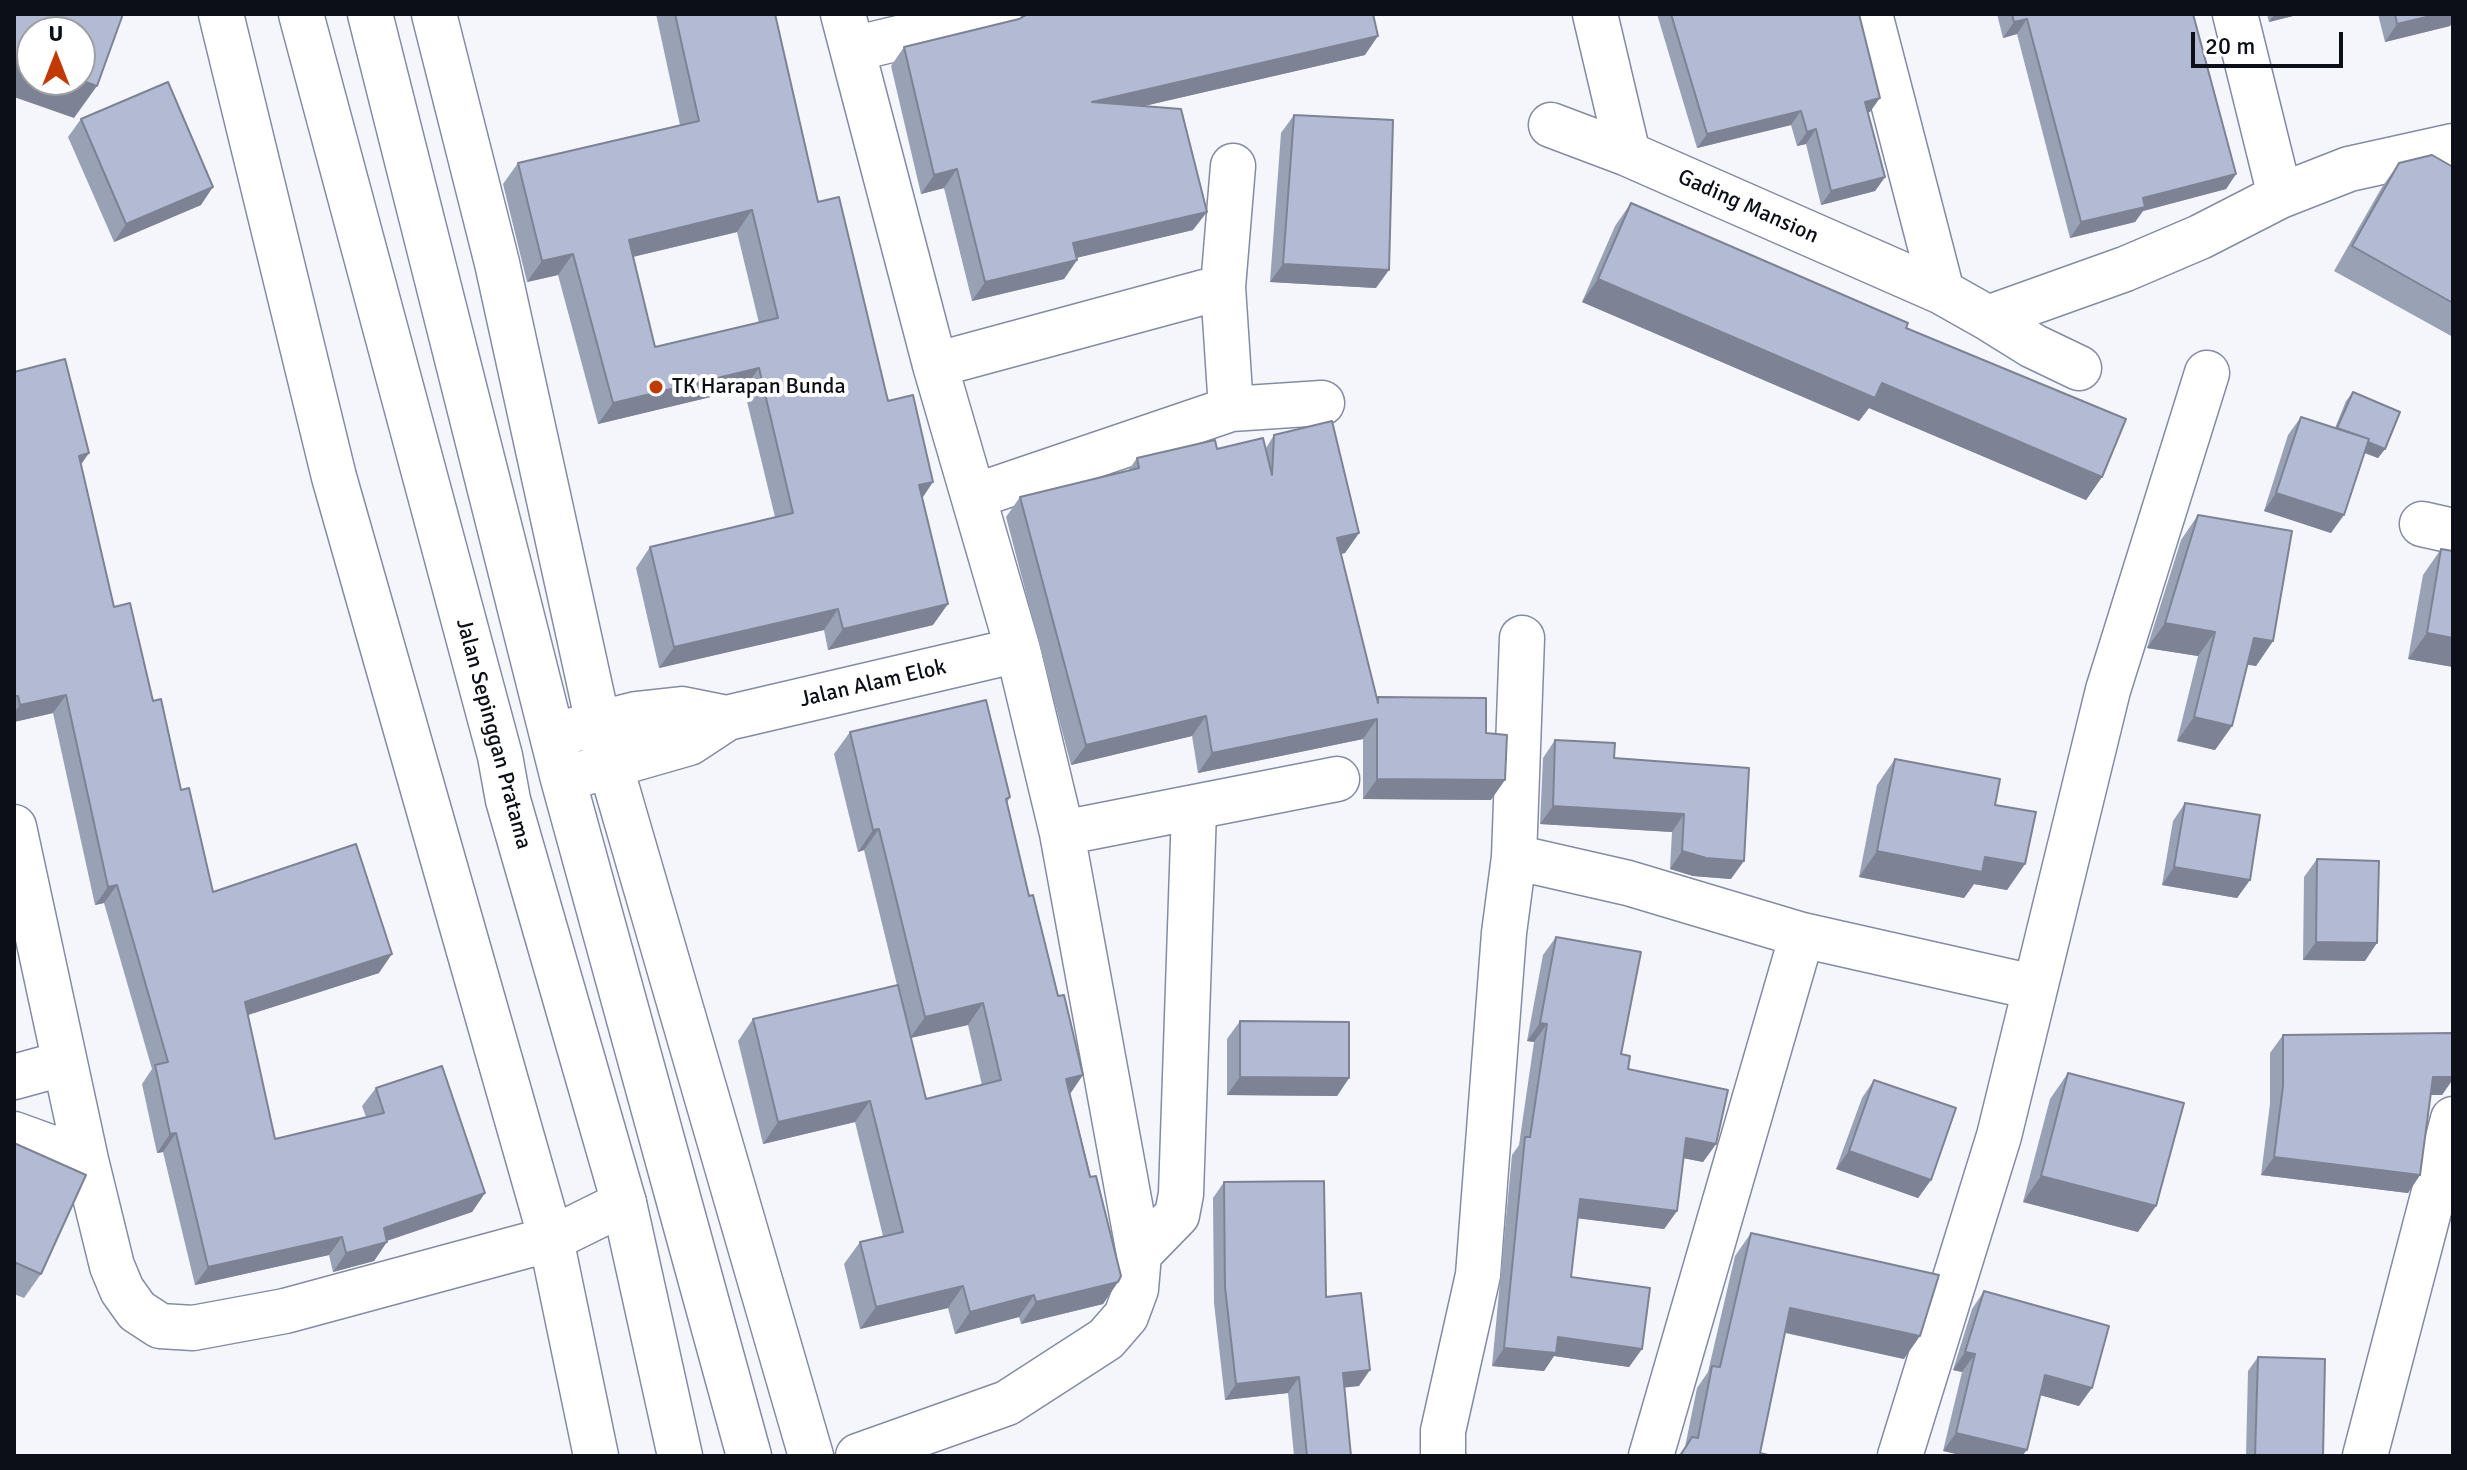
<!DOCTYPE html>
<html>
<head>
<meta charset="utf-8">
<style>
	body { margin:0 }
	#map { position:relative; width:2467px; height:1470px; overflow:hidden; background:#f4f6fb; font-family:Signika,sans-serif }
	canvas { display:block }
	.frame { position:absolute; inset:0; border:16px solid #0c0f17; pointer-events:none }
	.north { position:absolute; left:16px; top:16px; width:80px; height:80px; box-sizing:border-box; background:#fff; border:2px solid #9e9fa2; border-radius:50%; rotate:0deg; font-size:22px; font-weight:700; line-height:32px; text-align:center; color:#0c0f17 }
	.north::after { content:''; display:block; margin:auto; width:28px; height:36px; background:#c13a02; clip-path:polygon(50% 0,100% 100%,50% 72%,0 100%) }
	.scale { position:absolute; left:2191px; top:32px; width:152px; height:36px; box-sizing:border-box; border:4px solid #0c0f17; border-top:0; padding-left:10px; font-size:24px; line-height:28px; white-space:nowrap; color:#0c0f17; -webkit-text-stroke:6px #fff; paint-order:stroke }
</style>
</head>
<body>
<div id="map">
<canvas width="2467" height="1470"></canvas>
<div class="frame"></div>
<div class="north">U</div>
<div class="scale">20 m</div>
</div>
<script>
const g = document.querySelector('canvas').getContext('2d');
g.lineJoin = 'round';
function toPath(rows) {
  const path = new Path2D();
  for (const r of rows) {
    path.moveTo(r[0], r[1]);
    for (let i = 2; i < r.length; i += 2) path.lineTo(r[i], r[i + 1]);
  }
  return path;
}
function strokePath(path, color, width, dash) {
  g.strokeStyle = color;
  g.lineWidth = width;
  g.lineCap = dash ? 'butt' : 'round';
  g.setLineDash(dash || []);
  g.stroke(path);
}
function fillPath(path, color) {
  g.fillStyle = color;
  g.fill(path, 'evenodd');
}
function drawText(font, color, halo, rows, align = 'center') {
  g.font = font + ' Signika,sans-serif';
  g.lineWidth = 8;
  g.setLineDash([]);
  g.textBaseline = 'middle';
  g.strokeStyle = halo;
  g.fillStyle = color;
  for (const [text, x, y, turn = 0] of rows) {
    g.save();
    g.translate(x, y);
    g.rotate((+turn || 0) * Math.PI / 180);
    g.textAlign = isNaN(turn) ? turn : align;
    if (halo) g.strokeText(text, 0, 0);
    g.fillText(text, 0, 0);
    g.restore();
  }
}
const minor = toPath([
	[221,14,334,477,551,1239,596,1456],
	[434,14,497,263,598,723,811,1456],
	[843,14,935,365,1018,650,1062,833,1139,1254,1136,1289,1126,1316,1106,1339,1007,1403,858,1456],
	[1595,14,1628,154],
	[1870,14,1942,292],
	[2235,14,2280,196],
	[853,49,999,14],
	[1551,125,1628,154,1942,292,1988,318,2125,269,2200,237,2280,196,2349,169,2453,146],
	[1223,287,1233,166],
	[1988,318,2033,346,2079,368],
	[935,365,1223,287,1231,409,975,496],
	[1231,409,1322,403],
	[2422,524,2453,531],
	[569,731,636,714,682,709,727,718],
	[581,774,689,743,727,718,1018,650],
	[14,827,86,1160],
	[1062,833,1337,779],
	[1514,857,1522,638],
	[14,1077,65,1063],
	[14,1134,86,1160,112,1266,122,1290,137,1311,160,1326,193,1328,285,1311,551,1239,624,1203],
	[1139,1254,1177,1215,1181,1194,1194,810],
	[1443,1456,1443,1431,1478,1275,1504,933,1514,857,1628,883,1802,935,2033,987],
	[1651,1456,1802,935],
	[1900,1456,1999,1136,2108,690,2207,373],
	[2365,1456,2453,1119]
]);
const tertiary = toPath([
	[301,14,500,756,508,800,624,1203,680,1456],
	[370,14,563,779,749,1456]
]);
const wall = toPath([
	[656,14,775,14,818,202,922,498,933,625,828,650,824,630,659,668,636,568,650,547,775,517,744,389,598,424,558,275,527,282,503,184,518,163,680,125],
	[737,232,759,323,655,347,633,257],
	[1023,14,1373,14,1365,55,1144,106,1193,230,1076,258,1077,260,1064,279,972,301,944,188,921,194,891,66,904,47,1019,19,1023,17],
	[1657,14,1859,14,1870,112,1868,112,1885,177,1875,191,1821,205,1806,144,1797,146,1791,125,1697,148],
	[1997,14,2193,14,2236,174,2226,189,2143,211,2135,222,2070,238,2017,34,2003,38],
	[2267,14,2301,14,2269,22],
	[2378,14,2453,14,2450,26,2385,42],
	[1294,115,1376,288,1270,282,1281,133],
	[81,119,201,205,114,242,68,137],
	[2399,163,2453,167,2453,337,2334,271,2382,187],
	[1631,203,1906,328,2102,477,2086,500,1869,408,1859,421,1582,302,1615,226],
	[14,372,81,464,114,607,153,701,213,892,379,973,248,1015,275,1139,366,1117,362,1106,376,1088,485,1193,472,1212,387,1241,374,1261,333,1272,329,1255,195,1285,163,1152,157,1153,142,1084,152,1069,104,903,95,905,53,713,14,722],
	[2353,392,2385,449,2378,458,2364,453,2331,533,2264,511,2288,435,2301,417,2335,428,2346,401],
	[1274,435,1359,533,1345,553,1341,554,1376,699,1378,697,1486,733,1491,800,1363,799,1363,739,1198,773,1192,736,1071,765,1006,517,1020,497,1128,471,1137,458,1217,449,1266,448],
	[2198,515,2273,641,2256,666,2247,664,2232,726,2215,750,2177,741,2198,656,2147,648,2181,540],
	[2441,549,2453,667,2408,659,2423,575],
	[850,732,1010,797,1007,803,1070,1094,1118,1282,1103,1304,1021,1324,1019,1317,955,1334,948,1308,860,1329,844,1264,860,1242,883,1236,855,1122,763,1144,738,1041,753,1019,897,985,864,850,858,852,834,754],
	[968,1025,982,1085,926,1099,911,1038],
	[1555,740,1614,758,1749,768,1731,879,1693,876,1670,869,1672,832,1540,824,1543,758],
	[1895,759,1995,805,2025,864,2007,890,1974,884,1964,898,1859,877,1877,785],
	[2185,803,2250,880,2237,898,2162,885,2173,821],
	[2317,859,2365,961,2303,960,2304,877],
	[1556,937,1621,1054,1628,1069,1716,1144,1703,1162,1683,1158,1677,1211,1664,1229,1578,1218,1571,1277,1642,1349,1629,1367,1554,1356,1544,1371,1492,1366,1512,1155,1519,1145,1534,1042,1527,1041,1543,955],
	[1240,1021,1349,1078,1337,1096,1227,1095,1227,1039],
	[2453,1033,2453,1079,2442,1095,2431,1095,2420,1175,2408,1193,2261,1175,2270,1104,2270,1053,2283,1035],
	[2068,1073,2138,1232,2023,1202,2050,1099],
	[1874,1080,1931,1180,1918,1198,1836,1169,1862,1098],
	[14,1143,41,1274,24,1298,14,1294],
	[1224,1182,1326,1297,1359,1386,1344,1387,1351,1456,1294,1456,1288,1393,1225,1400,1214,1303,1213,1198],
	[1751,1233,1904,1359,1785,1333,1760,1453,1772,1456,1678,1456,1685,1447,1697,1388,1708,1372,1735,1256],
	[1984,1291,2079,1406,2040,1395,1943,1451,1962,1372,1953,1370,1972,1309],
	[2258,1357,2323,1456,2246,1456,2248,1371]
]);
const shadedWall = toPath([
	[2275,14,2301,14,2269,22],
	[2439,14,2453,14,2453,22,2450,26,2385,42,2397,24],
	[2027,19,2017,34,2003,38,2014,22],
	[1378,36,1365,55,1079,121,1092,102],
	[14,56,32,62,32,80,80,80,97,86,74,118,14,97],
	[1880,98,1870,112,1855,116,1865,102],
	[1801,111,1791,125,1697,148,1707,134],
	[1816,129,1806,144,1797,146,1807,132],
	[957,169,944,188,921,194,934,175],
	[2236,174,2226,189,2143,211,2135,222,2070,238,2081,222,2143,198],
	[1885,177,1875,191,1821,205,1831,191],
	[213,187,201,205,114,242,126,224],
	[752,210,737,232,615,261,629,240],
	[1207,212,1193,230,1059,262,1073,243],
	[573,254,558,275,527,282,542,261],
	[1077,260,1064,279,972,301,985,282],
	[1283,264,1389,270,1376,288,1270,282],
	[1598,279,1882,383,2102,477,2086,500,1869,408,1859,421,1582,302],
	[759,368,744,389,598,424,613,403],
	[2337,430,2385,449,2378,458,2330,439],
	[89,453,76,472,79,456],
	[933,482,919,503,919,485],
	[2276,493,2344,515,2331,533,2264,511],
	[1359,533,1345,553,1323,558,1337,538],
	[948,604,933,625,828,650,843,629],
	[838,609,824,630,659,668,674,647],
	[2165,623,2215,632,2198,656,2147,648],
	[2427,633,2453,638,2453,667,2408,659],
	[2254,638,2273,641,2256,666,2237,663],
	[66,695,53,713,14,722,14,713,20,705],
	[1206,716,1192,736,1071,765,1086,745],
	[2194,717,2232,726,2215,750,2177,741],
	[1377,719,1363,739,1198,773,1212,753],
	[1377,779,1505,780,1491,800,1363,799],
	[1553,806,1684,814,1672,832,1540,824],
	[879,829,864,850,858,852,873,830],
	[1682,851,1744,861,1731,879,1693,876,1670,869],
	[1877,851,1985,857,2025,864,2007,890,1974,884,1964,898,1859,877],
	[2174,867,2250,880,2237,898,2162,885],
	[117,885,104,903,95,905,108,887],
	[2316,942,2377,943,2365,961,2303,960],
	[392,954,379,973,232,1020,245,1002],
	[983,1003,968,1025,910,1038,925,1017],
	[1540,1023,1547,1024,1534,1042,1527,1041],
	[1083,1075,1068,1097,1066,1079],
	[1240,1077,1349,1078,1337,1096,1227,1095],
	[2433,1077,2453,1077,2453,1079,2442,1095,2421,1095],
	[870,1101,855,1122,763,1144,778,1122],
	[176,1133,163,1152,157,1153,170,1134],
	[1686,1138,1716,1144,1703,1162,1673,1156],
	[1849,1151,1931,1180,1918,1198,1836,1169],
	[2274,1157,2420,1175,2408,1193,2261,1175],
	[2041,1176,2156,1206,2138,1232,2023,1202],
	[485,1193,472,1212,371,1246,384,1228],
	[1580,1199,1677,1211,1664,1229,1567,1217],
	[342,1237,329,1255,195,1285,208,1267],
	[387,1242,374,1261,333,1272,346,1253],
	[1118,1282,1103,1304,1021,1324,1036,1302],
	[963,1286,948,1308,860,1329,876,1307],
	[1034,1295,1019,1317,955,1334,970,1312],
	[1790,1308,1920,1336,1904,1359,1774,1330],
	[1558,1337,1642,1349,1629,1367,1554,1356,1544,1371,1492,1366,1504,1348],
	[1965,1352,1975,1354,1962,1372,1953,1370],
	[1370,1370,1359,1386,1331,1389,1343,1373],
	[2045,1375,2092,1388,2079,1406,2033,1393],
	[1299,1377,1288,1393,1225,1400,1236,1384],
	[1956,1433,2027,1450,2022,1456,1964,1456,1943,1451]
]);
const building = toPath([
	[14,14,123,14,97,86,80,80,80,32,32,32,32,62,14,56,14,14],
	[675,14,775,14,818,202,839,197,888,401,913,395,933,482,919,485,948,604,843,629,838,609,674,647,650,547,793,513,759,368,613,403,573,254,542,261,518,163,699,121,675,14],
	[752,210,778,318,655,347,629,240,752,210],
	[1028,14,1373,14,1378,36,1092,102,1181,109,1207,212,1073,243,1077,260,985,282,957,169,934,175,904,47,1019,19,1028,14],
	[1671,14,1859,14,1880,98,1865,102,1885,177,1831,191,1816,129,1807,132,1801,111,1707,134,1671,14],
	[2012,14,2193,14,2236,174,2143,198,2145,207,2081,222,2027,19,2014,22,2012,14],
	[2395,14,2439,14,2397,24,2395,14],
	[168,82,213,187,126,224,81,119,168,82],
	[1294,115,1393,120,1389,270,1283,264,1294,115],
	[2432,155,2453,167,2453,303,2352,246,2399,163,2432,155],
	[1631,203,1908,323,1906,328,2126,419,2102,477,1882,383,1875,398,1598,279,1631,203],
	[65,359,89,453,79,456,114,607,130,603,153,701,161,699,181,790,189,788,213,892,356,844,392,954,245,1002,275,1139,384,1113,376,1088,442,1066,485,1193,384,1228,387,1242,346,1253,342,1237,208,1267,176,1133,170,1134,155,1065,168,1062,117,885,108,887,66,695,20,705,18,696,14,696,14,524,15,524,14,519,14,372,65,359],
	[2353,392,2400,412,2385,449,2368,442,2369,439,2337,428,2353,392],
	[2301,417,2369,439,2344,515,2276,493,2301,417],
	[1332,421,1359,533,1337,538,1378,703,1378,697,1486,698,1486,733,1507,735,1505,780,1377,779,1377,719,1212,753,1206,716,1086,745,1020,497,1139,468,1137,458,1215,440,1217,449,1263,438,1272,475,1274,435,1332,421],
	[2198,515,2292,531,2273,641,2254,638,2232,726,2194,717,2215,632,2165,623,2198,515],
	[2441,549,2453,551,2453,638,2427,633,2441,549],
	[986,700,1010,797,1006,799,1029,896,1033,895,1058,996,1064,995,1083,1075,1066,1079,1090,1177,1096,1176,1121,1276,1118,1282,1036,1302,1034,1295,970,1312,963,1286,876,1307,860,1242,903,1232,870,1101,778,1122,753,1019,898,985,926,1099,1001,1080,983,1003,925,1017,879,829,873,830,850,732,986,700],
	[1555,740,1615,743,1614,758,1749,768,1744,861,1706,858,1682,851,1684,814,1553,806,1555,740],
	[1895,759,2000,779,1995,805,2036,812,2025,864,1985,857,1982,872,1877,851,1895,759],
	[2185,803,2260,815,2250,880,2174,867,2185,803],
	[2317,859,2379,861,2377,943,2316,942,2317,859],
	[1556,937,1641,952,1621,1054,1630,1056,1628,1069,1728,1090,1716,1144,1686,1138,1677,1211,1580,1199,1571,1277,1650,1288,1642,1349,1558,1337,1556,1353,1504,1348,1525,1137,1530,1137,1547,1024,1540,1023,1556,937],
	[1240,1021,1349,1022,1349,1078,1240,1077,1240,1021],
	[2453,1033,2453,1077,2433,1077,2420,1175,2274,1157,2283,1086,2283,1035,2453,1033],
	[2068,1073,2184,1103,2156,1206,2041,1176,2068,1073],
	[1874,1080,1956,1108,1931,1180,1849,1151,1874,1080],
	[14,1143,86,1175,41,1274,14,1262,14,1143],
	[1324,1181,1326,1297,1361,1293,1370,1370,1343,1373,1351,1456,1307,1456,1299,1377,1236,1384,1225,1287,1224,1182,1324,1181],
	[1751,1233,1939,1275,1920,1336,1790,1308,1760,1453,1772,1456,1680,1456,1692,1437,1698,1438,1712,1366,1720,1367,1751,1233],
	[1984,1291,2109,1326,2092,1388,2045,1375,2027,1450,1956,1433,1975,1354,1965,1352,1984,1291],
	[2258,1357,2325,1359,2323,1456,2255,1456,2258,1357]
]);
const markers = [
	[656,387,8,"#c13a02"]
];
const streetNames = [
	["Gading Mansion",1748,207,24],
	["Jalan Alam Elok",873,684,-13],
	["Jalan Sepinggan Pratama",493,734,75]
];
const poiNames = [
	["TK Harapan Bunda",672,387]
];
strokePath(minor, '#848ca3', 47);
strokePath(tertiary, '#848ca3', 47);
strokePath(minor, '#fff', 44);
strokePath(tertiary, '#fff', 44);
fillPath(wall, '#99a1b5');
fillPath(shadedWall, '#7d8394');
fillPath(building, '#b2bbd3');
strokePath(building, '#7d8394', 2);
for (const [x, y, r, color] of markers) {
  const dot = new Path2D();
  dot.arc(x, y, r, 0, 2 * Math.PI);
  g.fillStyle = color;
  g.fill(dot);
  strokePath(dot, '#fff', 3);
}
drawText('22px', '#0c0f17', '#fff', streetNames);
drawText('22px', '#0c0f17', '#fff', poiNames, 'left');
</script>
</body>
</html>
